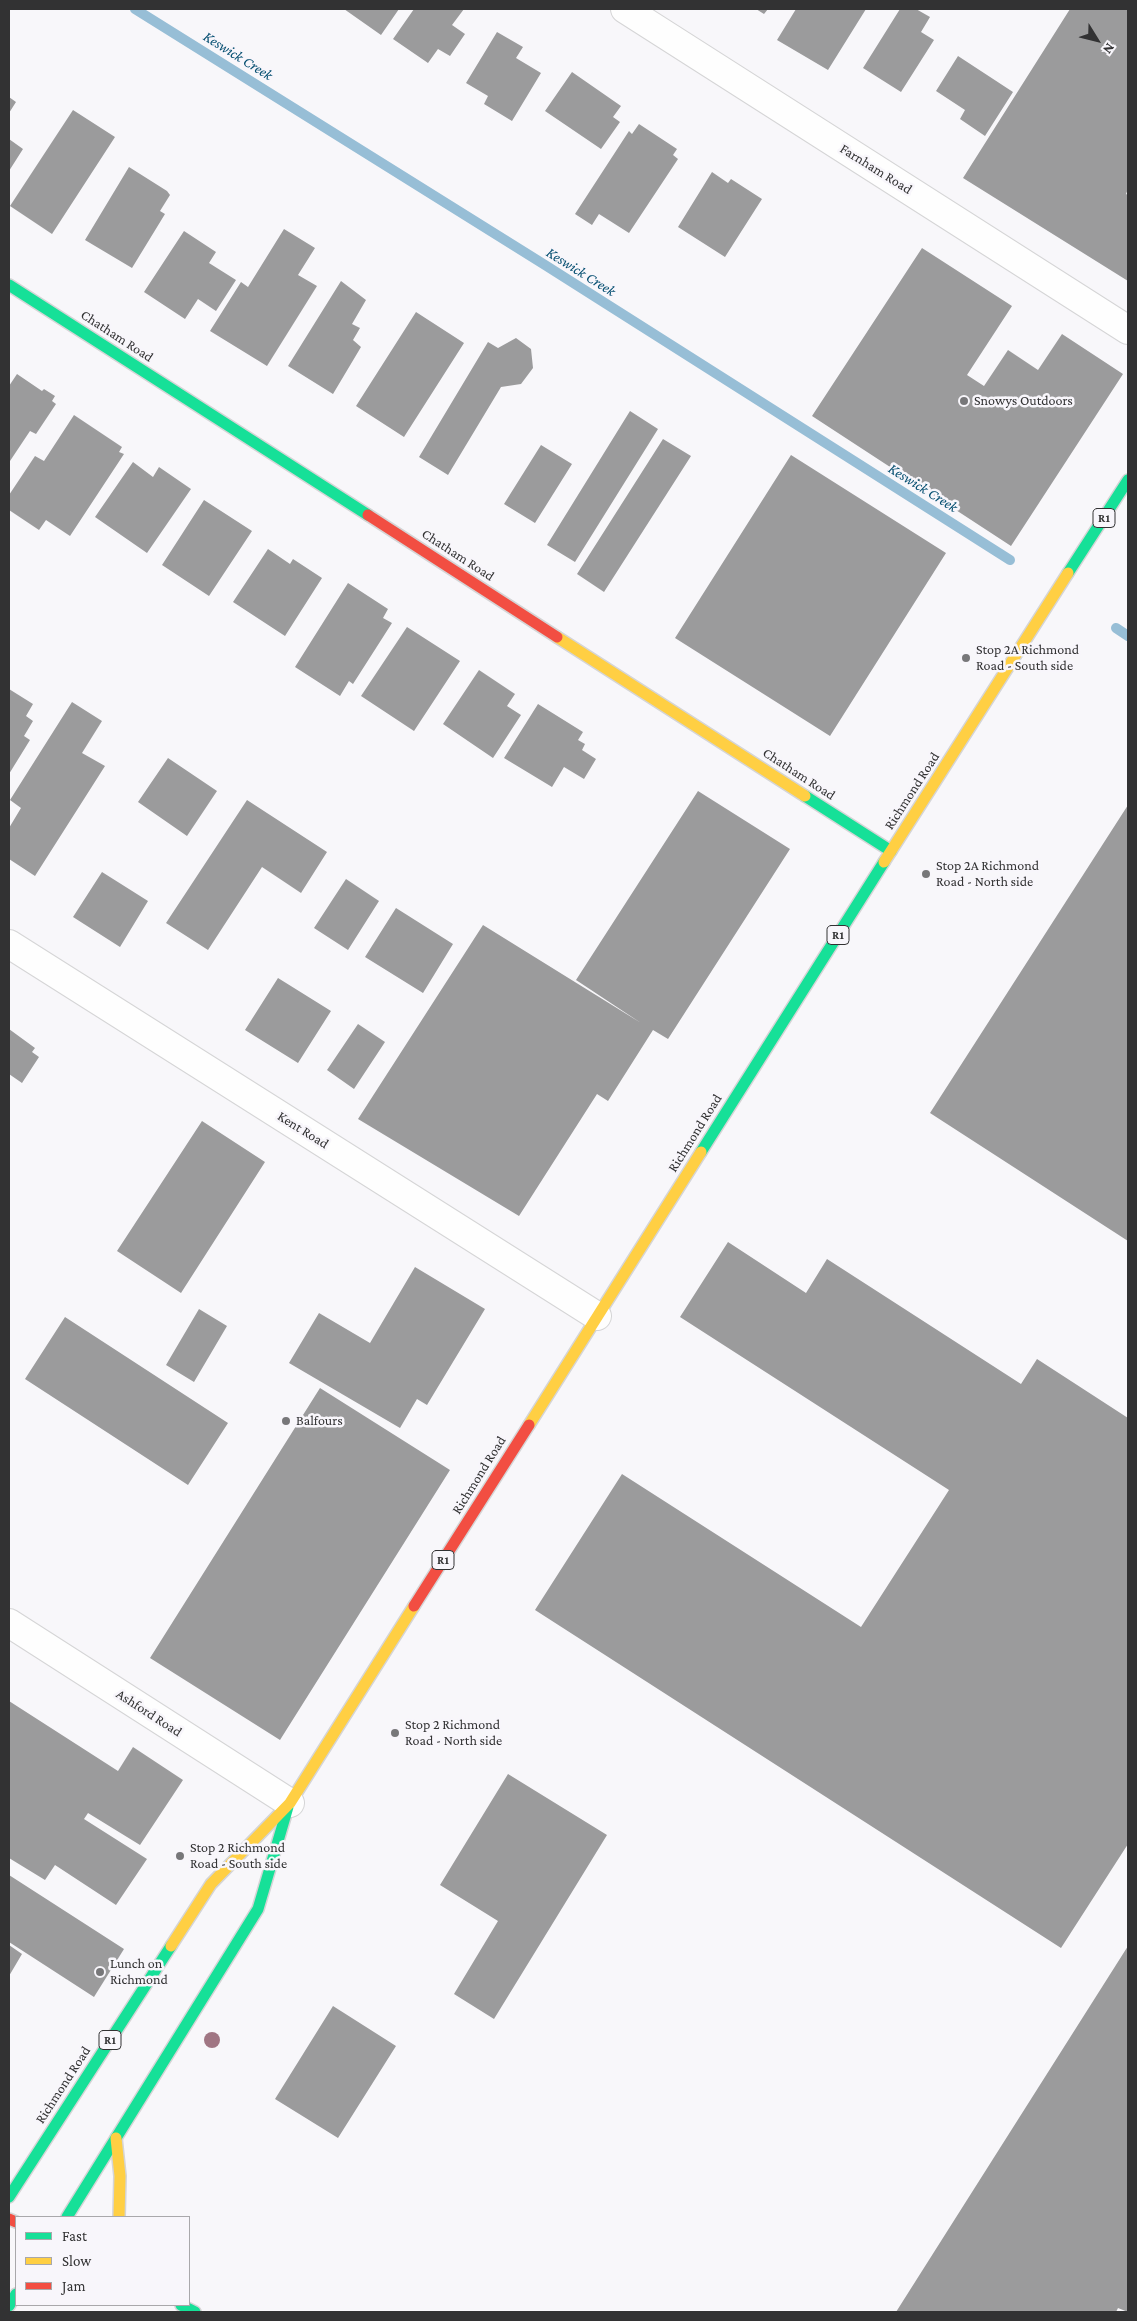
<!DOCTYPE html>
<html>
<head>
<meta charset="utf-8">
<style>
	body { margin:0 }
	#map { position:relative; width:1137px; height:2321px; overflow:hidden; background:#f8f7fa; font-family:"Crimson Pro",serif }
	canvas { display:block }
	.frame { position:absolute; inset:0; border:10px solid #323233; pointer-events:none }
	.legend { position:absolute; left:15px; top:2216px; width:175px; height:90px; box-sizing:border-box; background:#f8f6fb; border:1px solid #a9a8ab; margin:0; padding:6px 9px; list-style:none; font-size:15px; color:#323233 }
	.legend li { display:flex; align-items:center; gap:10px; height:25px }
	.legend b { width:25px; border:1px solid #a9a8ab }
	.north { position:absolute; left:1072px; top:15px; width:50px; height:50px; -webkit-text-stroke:4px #f8f6fb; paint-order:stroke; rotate:126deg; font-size:14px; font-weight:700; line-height:20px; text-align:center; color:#323233 }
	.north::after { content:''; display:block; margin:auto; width:18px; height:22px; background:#323233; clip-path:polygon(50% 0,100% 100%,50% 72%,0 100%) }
</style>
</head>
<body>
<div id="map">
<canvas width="1137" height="2321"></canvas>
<div class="frame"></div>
<ul class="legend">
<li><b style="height:6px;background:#16e098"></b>Fast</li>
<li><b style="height:6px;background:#ffcf43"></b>Slow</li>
<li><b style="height:6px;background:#f24e42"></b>Jam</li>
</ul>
<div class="north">N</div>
</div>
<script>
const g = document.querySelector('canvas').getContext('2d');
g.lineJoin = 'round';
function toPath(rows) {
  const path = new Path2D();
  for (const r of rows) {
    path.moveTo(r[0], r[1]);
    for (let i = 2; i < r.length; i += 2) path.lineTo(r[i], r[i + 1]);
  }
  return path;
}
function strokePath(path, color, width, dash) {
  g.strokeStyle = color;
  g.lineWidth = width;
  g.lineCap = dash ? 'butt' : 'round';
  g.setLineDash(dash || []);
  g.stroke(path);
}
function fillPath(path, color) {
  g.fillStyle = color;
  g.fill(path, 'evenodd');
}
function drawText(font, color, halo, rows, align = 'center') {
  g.font = font + ' "Crimson Pro",serif';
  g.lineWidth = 5;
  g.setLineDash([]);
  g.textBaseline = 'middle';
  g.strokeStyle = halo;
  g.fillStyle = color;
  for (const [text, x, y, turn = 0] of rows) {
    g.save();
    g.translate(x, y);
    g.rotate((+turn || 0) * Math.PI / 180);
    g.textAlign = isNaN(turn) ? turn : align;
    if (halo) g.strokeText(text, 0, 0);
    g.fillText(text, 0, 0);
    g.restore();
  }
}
const stream = toPath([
	[135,9,545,265,1010,560],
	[1116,628,1128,636]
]);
const building = toPath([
	[344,9,399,9,381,35],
	[414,9,464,9,452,25,465,34,450,56,438,49,428,63,393,39],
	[756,9,768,9,764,14],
	[796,9,866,9,828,70,777,40],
	[900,9,916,9,930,17,921,32,934,40,901,92,863,68],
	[1070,9,1128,9,1128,189,1126,194,1128,195,1128,281,963,178],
	[497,32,523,47,516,58,541,73,512,121,484,104,488,96,466,83],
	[958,56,1013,92,985,136,960,119,965,110,936,91],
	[572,72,621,106,613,117,620,122,601,149,545,111],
	[9,97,16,102,9,113],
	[73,110,115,137,52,234,10,206],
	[639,124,677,149,673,155,678,159,629,233,599,214,592,225,575,214,629,131,632,134],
	[9,139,23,149,9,171],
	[129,167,167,191,170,195,160,211,165,214,132,268,85,240],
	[712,172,728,183,731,179,762,199,725,257,678,227],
	[284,229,315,248,298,275,317,286,267,366,210,331,241,282,248,287],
	[184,231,216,252,209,263,236,280,216,311,198,299,185,319,144,292],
	[922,248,1012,306,967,375,984,386,1008,350,1038,370,1062,334,1123,374,1011,546,812,416],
	[341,281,366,300,352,324,360,328,353,340,361,347,333,394,288,366],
	[416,312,464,343,404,437,356,406],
	[516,338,531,349,533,368,521,384,501,387,448,475,419,457,488,342,498,348],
	[17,374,42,391,44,389,55,396,52,401,56,404,36,434,30,431,10,461,9,386],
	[630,411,658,429,575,562,547,545],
	[74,415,122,447,119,452,124,454,70,536,46,520,39,530,9,510,9,495,35,456,44,461],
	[663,439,691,456,604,592,577,574],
	[541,445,572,464,535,523,504,504],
	[791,455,946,553,830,736,675,638],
	[133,462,153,477,159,467,191,489,147,553,95,517],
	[204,500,252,531,209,596,162,565],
	[268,549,290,564,293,559,322,578,285,636,233,602],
	[348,583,388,609,383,618,392,623,353,684,349,681,340,696,295,667],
	[407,627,460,661,414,731,361,696],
	[479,670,515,694,507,706,521,715,493,758,443,724],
	[9,689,33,704,26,716,33,721,24,736,30,740,9,774],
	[72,702,102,721,82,753,105,766,35,876,9,859,9,828,21,808,10,800],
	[538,704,583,732,578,740,585,744,582,750,596,759,584,779,564,767,552,787,504,758],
	[168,758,217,791,187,836,138,802],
	[698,791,790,849,668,1039,653,1030,608,1101,597,1094,519,1216,358,1119,483,925,641,1023,576,980],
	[247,800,327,852,301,893,262,867,208,950,166,923],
	[1128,805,1128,1241,930,1113],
	[102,872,148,901,120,947,73,917],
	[346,879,379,901,348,950,314,928],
	[396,908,453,944,423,993,365,957],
	[278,978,331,1011,298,1063,245,1030],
	[358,1024,385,1042,354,1089,327,1070],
	[9,1029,35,1048,32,1052,39,1057,22,1083,9,1074],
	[202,1121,265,1162,181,1293,117,1251],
	[728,1242,806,1293,827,1259,1021,1384,1037,1359,1128,1418,1128,1844,1061,1948,535,1610,622,1474,861,1627,949,1490,680,1317],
	[415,1267,485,1309,427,1405,417,1399,400,1428,289,1363,319,1313,370,1343],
	[199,1309,227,1326,194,1382,166,1365],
	[65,1317,228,1423,188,1485,25,1379],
	[320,1388,450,1470,280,1740,150,1658],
	[9,1701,118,1771,133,1747,183,1780,140,1845,88,1813,84,1819,147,1859,116,1905,55,1865,45,1880,9,1858],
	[508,1774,607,1835,494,2019,454,1994,498,1921,440,1885],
	[9,1875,124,1949,94,1997,9,1942],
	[9,1945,22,1954,9,1976],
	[1128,1946,1128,2312,1118,2308,1116,2312,896,2312],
	[333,2006,396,2046,338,2138,275,2099]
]);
const street = toPath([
	[625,9,1128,330],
	[9,944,597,1316],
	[9,1623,290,1803]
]);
const fast = toPath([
	[9,285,368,515],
	[1068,573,1128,480],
	[805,796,891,851],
	[701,1152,884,862],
	[9,2197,171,1946],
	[67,2217,258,1909,288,1807],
	[181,2305,195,2312],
	[9,2306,16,2294]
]);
const slow = toPath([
	[557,637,805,796],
	[884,862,1068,573],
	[529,1425,701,1152],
	[171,1946,211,1884,290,1803,414,1606],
	[116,2138,120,2176,119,2217]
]);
const jam = toPath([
	[368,515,557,637],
	[414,1606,529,1425],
	[9,2219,16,2222]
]);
const trees = [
	[212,2040]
];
const markers = [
	[964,401,5,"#777779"],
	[966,658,5,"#777779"],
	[926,874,5,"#777779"],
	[286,1421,5,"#777779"],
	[395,1733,5,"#777779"],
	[180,1856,5,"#777779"],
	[100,1972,5,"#777779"]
];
const shields = [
	[1104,518,22],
	[838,935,22],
	[443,1560,22],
	[110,2040,22]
];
const shieldNames = [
	["R1",1104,518],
	["R1",838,935],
	["R1",443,1560],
	["R1",110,2040]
];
const streetNames = [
	["Farnham Road",876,169,32],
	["Chatham Road",117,336,33],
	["Chatham Road",458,555,33],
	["Chatham Road",799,774,33],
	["Richmond Road",912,791,-57],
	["Kent Road",303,1130,32],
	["Richmond Road",695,1133,-58],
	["Richmond Road",479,1475,-58],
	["Ashford Road",149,1713,33],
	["Richmond Road",63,2085,-57]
];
const poiNames = [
	["Snowys Outdoors",974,401],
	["Stop 2A Richmond",976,650],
	["Road - South side",976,666],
	["Stop 2A Richmond",936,866],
	["Road - North side",936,882],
	["Balfours",296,1421],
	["Stop 2 Richmond",405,1725],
	["Road - North side",405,1741],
	["Stop 2 Richmond",190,1848],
	["Road - South side",190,1864],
	["Lunch on",110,1964],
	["Richmond",110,1980]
];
const waterNames = [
	["Keswick Creek",238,56,32],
	["Keswick Creek",581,272,32],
	["Keswick Creek",923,488,32]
];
strokePath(stream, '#97bed6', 10);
fillPath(building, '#9b9b9c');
strokePath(street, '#d5d5d6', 30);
strokePath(fast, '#d5d5d6', 14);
strokePath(slow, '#d5d5d6', 14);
strokePath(jam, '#d5d5d6', 14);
strokePath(street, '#fefefe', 28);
strokePath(fast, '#16e098', 11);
strokePath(slow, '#ffcf43', 11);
strokePath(jam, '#f24e42', 11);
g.fillStyle = '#a07683';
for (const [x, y] of trees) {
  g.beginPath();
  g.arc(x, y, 8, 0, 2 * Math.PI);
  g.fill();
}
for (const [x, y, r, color] of markers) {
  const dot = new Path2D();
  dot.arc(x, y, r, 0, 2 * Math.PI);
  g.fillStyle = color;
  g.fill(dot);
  strokePath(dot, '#f8f6fb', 2);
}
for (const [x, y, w] of shields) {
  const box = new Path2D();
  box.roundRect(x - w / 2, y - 9.5, w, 19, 4);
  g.fillStyle = '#f8f6fb';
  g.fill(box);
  strokePath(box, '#323233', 1);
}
drawText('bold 12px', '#323233', null, shieldNames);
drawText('14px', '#323233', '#f8f6fb', streetNames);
drawText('14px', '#323233', '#f8f6fb', poiNames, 'left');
drawText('italic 15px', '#044e70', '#f8f6fb', waterNames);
</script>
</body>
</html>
